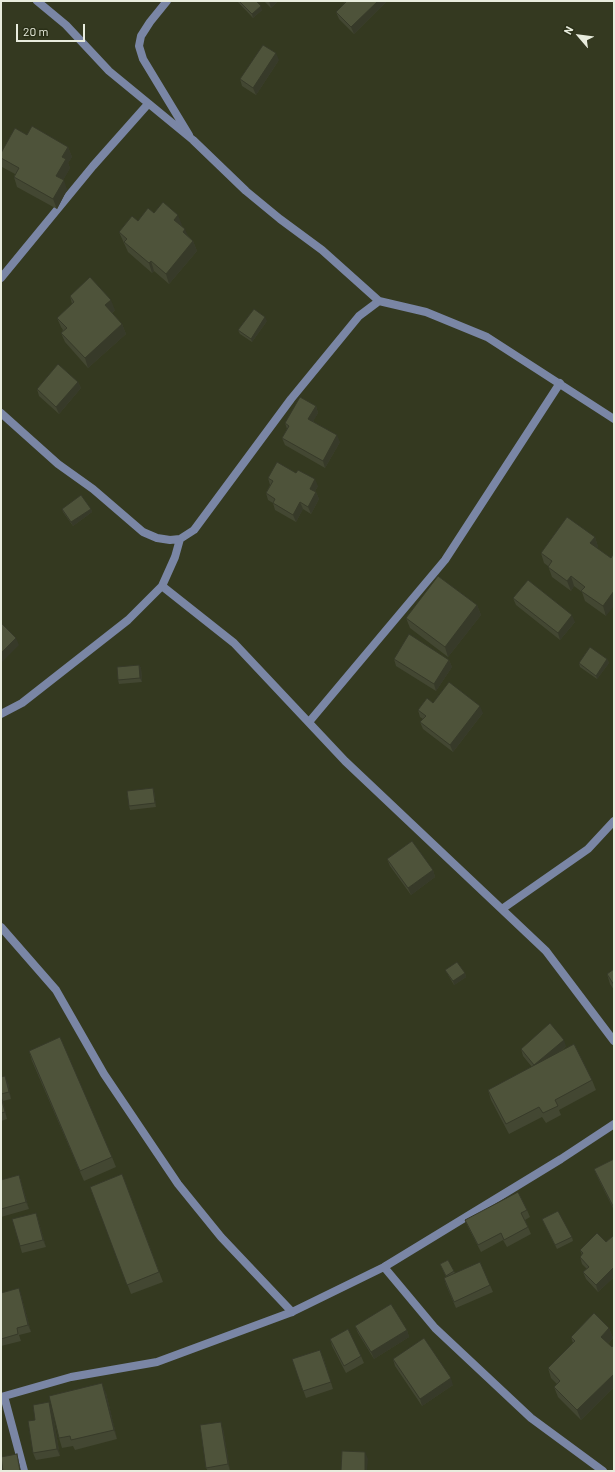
<!DOCTYPE html>
<html>
<head>
<meta charset="utf-8">
<style>
	body { margin:0 }
	#map { position:relative; width:615px; height:1472px; overflow:hidden; background:#343920; font-family:Barlow,sans-serif }
	canvas { display:block }
	.frame { position:absolute; inset:0; border:2px solid #e8ecdd; pointer-events:none }
	.north { position:absolute; left:559px; top:16px; width:40px; height:40px; -webkit-text-stroke:3px #2a2f17; paint-order:stroke; rotate:298deg; font-size:11px; font-weight:700; line-height:16px; text-align:center; color:#e8ecdd }
	.north::after { content:''; display:block; margin:auto; width:14px; height:18px; background:#e8ecdd; clip-path:polygon(50% 0,100% 100%,50% 72%,0 100%) }
	.scale { position:absolute; left:16px; top:24px; width:69px; height:18px; box-sizing:border-box; border:2px solid #e8ecdd; border-top:0; padding-left:5px; font-size:12px; line-height:14px; white-space:nowrap; color:#e8ecdd; -webkit-text-stroke:3px #2a2f17; paint-order:stroke }
</style>
</head>
<body>
<div id="map">
<canvas width="615" height="1472"></canvas>
<div class="frame"></div>
<div class="north">N</div>
<div class="scale">20 m</div>
</div>
<script>
const g = document.querySelector('canvas').getContext('2d');
g.lineJoin = 'round';
function toPath(rows) {
  const path = new Path2D();
  for (const r of rows) {
    path.moveTo(r[0], r[1]);
    for (let i = 2; i < r.length; i += 2) path.lineTo(r[i], r[i + 1]);
  }
  return path;
}
function strokePath(path, color, width, dash) {
  g.strokeStyle = color;
  g.lineWidth = width;
  g.lineCap = dash ? 'butt' : 'round';
  g.setLineDash(dash || []);
  g.stroke(path);
}
function fillPath(path, color) {
  g.fillStyle = color;
  g.fill(path, 'evenodd');
}
const lane = toPath([
	[1,927,56,990,104,1074,178,1184,221,1237,292,1312]
]);
const street = toPath([
	[37,1,66,25,109,71,193,140,246,191,280,219,322,250,379,301],
	[167,1,150,22,141,36,139,46,143,59,189,135],
	[1,278,93,166,148,104],
	[1,413,58,464,93,489,143,532,157,538,170,540,180,539,194,530,291,399,359,316,379,301,426,312,487,337,614,419],
	[162,586,234,643,345,761,546,951,614,1041],
	[1,714,22,703,128,620,162,586,175,557,180,539],
	[309,722,445,560,560,383],
	[502,909,588,849,614,821],
	[384,1267,435,1328,531,1418,603,1471],
	[4,1396,24,1471],
	[1,1397,71,1377,157,1362,292,1312,384,1267,561,1159,614,1124]
]);
const wall = toPath([
	[237,1,256,1,262,10,253,18],
	[264,1,278,1,271,8],
	[344,1,387,1,354,34,339,19,336,12,345,2],
	[279,60,256,95,242,86,240,79],
	[27,135,68,147,72,157,68,163,70,168,63,180,67,190,57,209,17,187,14,177,15,174,2,167,1,163,1,153],
	[154,213,182,225,181,225,188,236,193,241,197,251,169,284,154,271,152,273,128,252,119,232],
	[70,296,115,310,112,313,122,324,126,334,88,368,65,342,61,333,63,330,61,327,57,318,72,304],
	[267,321,252,342,240,334,238,330],
	[78,382,81,388,59,414,39,396,37,389],
	[316,406,318,413,313,421,340,442,325,468,285,445,282,438,287,429,285,423],
	[268,478,318,486,315,491,316,492,319,499,311,514,303,509,296,522,275,510,273,503,268,500,266,493,270,485],
	[62,509,91,509,92,512,73,526,63,512],
	[595,537,598,547,597,548,606,616,585,601,582,592,574,586,571,591,552,577,548,566,544,563,541,553],
	[513,598,575,622,560,640,516,605],
	[477,605,481,615,448,657,410,628,406,618],
	[394,659,449,660,452,667,436,691,396,666],
	[607,659,609,663,597,679,580,667,579,663],
	[139,665,141,668,142,682,119,684,118,680],
	[433,703,483,713,453,752,423,729,420,722,423,719,420,717,418,710],
	[154,791,156,807,130,810,129,806],
	[387,859,433,870,435,877,411,895,390,866],
	[614,969,614,990,610,984,607,974],
	[445,970,465,973,466,977,454,985,447,973],
	[566,1046,560,1052,592,1080,596,1090,559,1110,561,1115,546,1123,542,1117,509,1134,491,1100,488,1090,532,1067,523,1056,521,1049],
	[29,1051,112,1157,116,1167,84,1181,32,1061],
	[1,1077,8,1083,11,1099,3,1101,7,1119,1,1121],
	[614,1159,614,1210,597,1176,594,1169],
	[122,1174,163,1282,131,1294,90,1187],
	[19,1175,29,1209,1,1217,1,1180],
	[527,1210,530,1217,525,1220,531,1234,507,1247,503,1240,481,1252,468,1227,465,1220],
	[36,1213,46,1247,22,1253,20,1246],
	[542,1219,572,1237,573,1241,557,1249],
	[614,1236,614,1277,598,1292,586,1279,583,1272,587,1269,582,1264,580,1257,582,1255,580,1250,606,1242],
	[448,1260,455,1273,490,1285,493,1292,456,1308,446,1285,444,1278,446,1277,440,1264],
	[1,1293,21,1295,31,1332,19,1335,21,1341,1,1346],
	[355,1326,407,1330,409,1337,374,1359,358,1333],
	[609,1328,613,1338,608,1344,612,1347,614,1345,614,1387,581,1420,558,1397,554,1387,557,1384,551,1378,548,1368,573,1343,571,1337],
	[330,1339,361,1356,364,1363,346,1373,332,1346],
	[323,1357,333,1389,306,1398,292,1359],
	[393,1359,453,1385,422,1406,395,1366],
	[106,1393,117,1439,75,1450,73,1446,62,1448,59,1438,52,1409,60,1456,36,1460,33,1453,35,1420,49,1402,52,1409],
	[223,1429,230,1471,208,1471,206,1468]
]);
const shadedWall = toPath([
	[269,1,278,1,271,8],
	[378,1,387,1,354,34,351,27],
	[261,6,262,10,253,18,252,14],
	[276,53,279,60,256,95,253,88],
	[68,147,72,157,68,163,70,168,60,186,56,176,62,157],
	[64,180,67,190,57,209,53,199],
	[178,215,182,225,178,229,174,220],
	[185,229,189,239,183,232],
	[193,241,197,251,169,284,166,274],
	[151,261,154,271,152,273,149,263],
	[111,300,115,310,109,315,105,305],
	[265,317,267,321,252,342,251,339],
	[122,324,126,334,88,368,85,358],
	[78,382,81,388,59,414,56,407],
	[316,406,318,413,311,425,308,419],
	[337,435,340,442,325,468,323,461],
	[315,479,318,486,312,496,310,489],
	[316,492,319,499,311,514,308,507],
	[300,502,303,509,296,522,293,515],
	[91,509,92,512,73,526,71,522],
	[595,537,598,547,594,553,590,543],
	[571,576,574,586,571,591,567,581],
	[614,591,614,606,606,616,603,606],
	[477,605,481,615,448,657,445,647],
	[572,615,575,622,560,640,558,633],
	[16,638,19,645,1,663,1,653],
	[607,659,609,663,597,679,596,676],
	[449,660,452,667,436,691,434,684],
	[139,665,141,668,142,682,140,678],
	[480,706,483,713,453,752,450,745],
	[153,788,154,791,156,807,155,803],
	[433,870,435,877,411,895,408,888],
	[465,973,466,977,454,985,453,981],
	[564,1040,566,1046,536,1072,534,1065],
	[5,1076,8,1083,11,1099,9,1092],
	[1,1096,3,1101,7,1119,5,1112],
	[19,1175,21,1182,29,1209,26,1202],
	[36,1213,38,1220,46,1247,43,1240],
	[614,1267,614,1277,598,1292,596,1285],
	[19,1288,21,1295,31,1332,28,1325],
	[609,1328,613,1338,605,1347,601,1337],
	[407,1330,409,1337,374,1359,371,1352],
	[614,1374,614,1387,581,1420,577,1410],
	[451,1378,453,1385,422,1406,420,1399],
	[102,1383,106,1393,117,1439,114,1430],
	[49,1402,52,1409,60,1456,57,1449],
	[221,1422,223,1429,230,1471,228,1464],
	[365,1452,368,1459,367,1471,365,1471],
	[17,1454,18,1458,21,1471,20,1471]
]);
const building = toPath([
	[239,1,256,1,261,6,252,14,239,1],
	[347,1,378,1,351,27,336,12,347,1],
	[263,45,276,53,253,88,240,79,263,45],
	[32,126,68,147,62,157,66,159,56,176,64,180,53,199,14,177,19,168,1,158,1,153,15,128,27,135,32,126],
	[163,202,178,215,174,220,185,229,183,232,193,241,166,274,151,261,149,263,124,242,127,239,119,232,132,216,138,221,148,208,154,213,163,202],
	[90,277,111,300,105,305,122,324,85,358,61,333,67,328,57,318,74,302,70,296,90,277],
	[254,309,265,317,251,339,238,330,254,309],
	[58,364,78,382,56,407,37,389,58,364],
	[300,397,316,406,308,419,337,435,323,461,282,438,289,426,285,423,300,397],
	[277,462,296,473,298,470,315,479,310,489,316,492,308,507,300,502,293,515,273,503,275,499,266,493,273,481,268,478,277,462],
	[81,495,91,509,71,522,62,509,81,495],
	[567,517,595,537,590,543,611,558,614,553,614,591,603,606,581,591,585,587,571,576,567,581,548,567,552,561,541,553,567,517],
	[438,576,477,605,445,647,406,618,438,576],
	[528,580,572,615,558,633,513,598,528,580],
	[1,623,16,638,1,653,1,623],
	[409,634,449,660,434,684,394,659,409,634],
	[590,647,607,659,596,676,579,663,590,647],
	[139,665,140,678,118,680,117,667,139,665],
	[449,682,480,706,450,745,420,722,426,716,418,710,427,698,433,703,449,682],
	[153,788,155,803,129,806,127,791,153,788],
	[412,841,433,870,408,888,387,859,412,841],
	[457,962,465,973,453,981,445,970,457,962],
	[614,969,614,985,607,974,614,969],
	[550,1023,564,1040,534,1065,521,1049,550,1023],
	[60,1037,112,1157,80,1171,29,1051,60,1037],
	[574,1044,592,1080,555,1100,558,1106,543,1113,539,1107,506,1124,488,1090,574,1044],
	[5,1076,9,1092,1,1094,1,1077,5,1076],
	[1,1097,5,1112,1,1113,1,1097],
	[614,1159,614,1208,594,1169,614,1159],
	[122,1174,159,1272,127,1285,90,1187,122,1174],
	[19,1175,26,1202,1,1209,1,1180,19,1175],
	[518,1192,527,1210,521,1213,528,1227,504,1240,501,1233,478,1245,465,1220,518,1192],
	[558,1211,572,1237,555,1245,542,1219,558,1211],
	[36,1213,43,1240,20,1246,12,1219,36,1213],
	[597,1233,606,1242,613,1236,614,1236,614,1267,596,1285,583,1272,589,1267,580,1257,583,1253,580,1250,597,1233],
	[448,1260,454,1271,446,1276,440,1264,448,1260],
	[480,1262,490,1285,454,1302,444,1278,480,1262],
	[19,1288,28,1325,17,1328,18,1334,1,1339,1,1293,19,1288],
	[391,1304,407,1330,371,1352,355,1326,391,1304],
	[594,1313,609,1328,601,1337,612,1347,614,1345,614,1374,577,1410,554,1387,560,1381,548,1368,575,1341,571,1337,594,1313],
	[348,1329,361,1356,344,1366,330,1339,348,1329],
	[424,1338,451,1378,420,1399,393,1359,424,1338],
	[320,1350,331,1382,303,1391,292,1359,320,1350],
	[102,1383,114,1430,71,1440,70,1436,59,1438,49,1396,102,1383],
	[49,1402,57,1449,33,1453,28,1421,35,1420,33,1405,49,1402],
	[221,1422,228,1464,206,1468,200,1425,221,1422],
	[342,1451,365,1452,365,1471,341,1471,342,1451],
	[17,1454,20,1471,3,1471,1,1457,17,1454]
]);
strokePath(lane, '#7a86a5', 8);
strokePath(street, '#7a86a5', 8);
fillPath(wall, '#434732');
fillPath(shadedWall, '#373a29');
fillPath(building, '#4e533a');
strokePath(building, '#373a29', 1);
</script>
</body>
</html>
